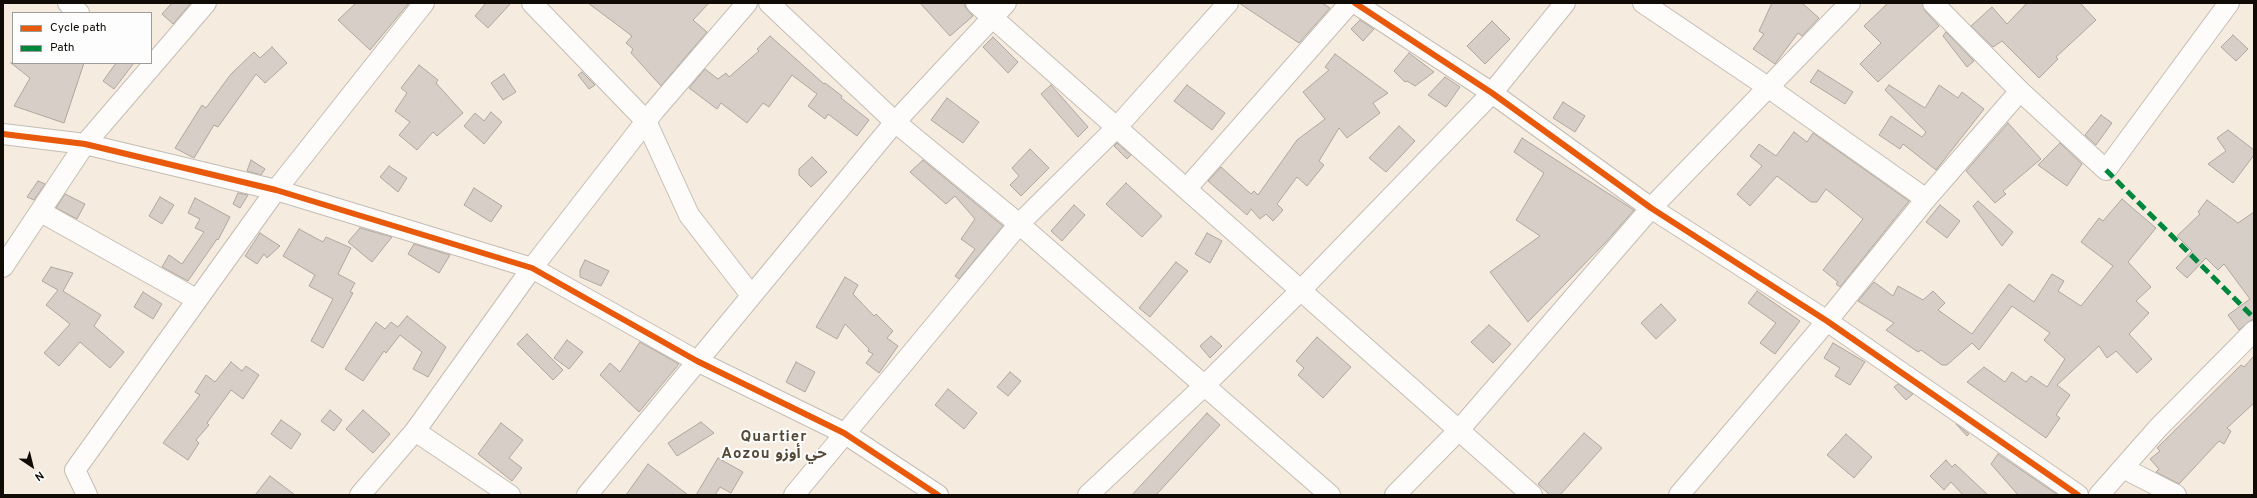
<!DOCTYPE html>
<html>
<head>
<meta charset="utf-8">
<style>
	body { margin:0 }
	#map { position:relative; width:2257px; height:498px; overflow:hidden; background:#f5ecdf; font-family:Overpass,sans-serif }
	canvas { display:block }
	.frame { position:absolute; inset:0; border:4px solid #100b04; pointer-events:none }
	.legend { position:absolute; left:12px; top:12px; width:140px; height:52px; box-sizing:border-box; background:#fdfdfd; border:1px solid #9e9c99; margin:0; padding:5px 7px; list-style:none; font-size:12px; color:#100b04 }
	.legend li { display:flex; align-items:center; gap:8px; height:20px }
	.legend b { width:20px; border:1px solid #9e9c99 }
	.north { position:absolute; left:12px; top:446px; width:40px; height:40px; -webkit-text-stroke:3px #fdfdfd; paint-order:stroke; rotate:145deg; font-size:11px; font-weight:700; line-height:16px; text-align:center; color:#100b04 }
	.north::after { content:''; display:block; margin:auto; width:14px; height:18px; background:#100b04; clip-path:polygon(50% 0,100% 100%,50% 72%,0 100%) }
</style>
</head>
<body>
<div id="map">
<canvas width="2257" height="498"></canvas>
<div class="frame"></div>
<ul class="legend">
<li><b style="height:5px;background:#e8590c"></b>Cycle path</li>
<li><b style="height:5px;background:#00873e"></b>Path</li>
</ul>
<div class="north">N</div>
</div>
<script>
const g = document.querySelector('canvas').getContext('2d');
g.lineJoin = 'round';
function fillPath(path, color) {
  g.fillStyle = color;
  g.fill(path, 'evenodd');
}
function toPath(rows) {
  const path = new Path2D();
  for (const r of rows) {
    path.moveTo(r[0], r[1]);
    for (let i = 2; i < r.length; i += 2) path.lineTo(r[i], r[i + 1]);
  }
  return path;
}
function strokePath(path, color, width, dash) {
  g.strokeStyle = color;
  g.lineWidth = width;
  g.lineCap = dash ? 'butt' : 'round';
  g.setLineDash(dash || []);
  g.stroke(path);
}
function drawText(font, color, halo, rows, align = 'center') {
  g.font = font + ' Overpass,"Noto Sans Arabic",sans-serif';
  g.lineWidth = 4;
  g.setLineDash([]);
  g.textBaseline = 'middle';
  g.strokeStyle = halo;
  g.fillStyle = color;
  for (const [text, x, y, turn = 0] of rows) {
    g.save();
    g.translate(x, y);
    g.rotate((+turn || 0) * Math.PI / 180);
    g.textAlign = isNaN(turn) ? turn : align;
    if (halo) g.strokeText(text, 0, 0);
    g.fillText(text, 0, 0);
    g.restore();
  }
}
const building = toPath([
	[172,3,191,3,173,24,162,14,172,3],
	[356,3,409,3,370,50,338,20,356,3],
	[486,3,511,3,488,28,475,16,486,3],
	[588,3,709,3,693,20,707,32,661,86,631,53,633,49,626,43,632,36,588,3],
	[920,3,965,3,965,7,973,16,950,36,920,3],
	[1239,3,1322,3,1330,8,1299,43,1239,3],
	[1772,3,1802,3,1819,18,1802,36,1798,33,1775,64,1753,49,1764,34,1759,31,1772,3],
	[1888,3,1922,3,1925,11,1939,26,1878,82,1860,64,1881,43,1864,26,1888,3],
	[2027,3,2080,3,2096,20,2056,57,2058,59,2039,78,2002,41,1993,47,1971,26,1992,7,2007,24,2027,3],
	[1360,20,1374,29,1363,41,1351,29,1360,20],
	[1492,21,1510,39,1485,64,1467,46,1492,21],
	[1946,32,1974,61,1967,67,1943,36,1946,32],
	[2233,35,2248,49,2236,61,2221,47,2233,35],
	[770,36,824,84,825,83,842,96,841,98,869,120,857,136,828,114,825,119,808,106,817,94,792,75,769,107,763,103,747,123,721,103,717,109,689,88,705,69,718,79,726,73,729,77,759,51,757,49,770,36],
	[993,37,1018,62,1008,73,983,47,993,37],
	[272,47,287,63,265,83,256,74,218,127,214,125,194,158,175,148,202,105,206,108,231,74,254,52,260,58,272,47],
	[1409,53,1434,72,1415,86,1407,81,1405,82,1394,71,1409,53],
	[1335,54,1388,93,1373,103,1380,113,1347,138,1339,128,1319,161,1324,165,1307,186,1297,177,1277,204,1283,210,1273,221,1266,214,1260,219,1251,209,1247,215,1208,181,1221,167,1251,194,1254,191,1258,195,1297,140,1325,119,1303,92,1329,70,1325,67,1335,54],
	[11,63,84,63,64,123,14,106,30,78,11,63],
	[116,63,134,63,114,89,103,81,116,63],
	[419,65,438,80,436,83,463,113,437,136,433,132,417,150,399,135,410,122,395,111,407,93,401,88,419,65],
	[1818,70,1853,92,1845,104,1810,82,1818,70],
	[582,72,595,85,589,89,578,75,582,72],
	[504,74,516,92,503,100,491,83,504,74],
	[1445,77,1460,87,1446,107,1428,95,1445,77],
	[1051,85,1088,127,1078,137,1041,94,1051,85],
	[1187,85,1225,113,1212,130,1174,101,1187,85],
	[1889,85,1925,108,1939,85,1958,98,1962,92,1984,109,1936,170,1903,144,1900,149,1879,135,1891,116,1922,137,1926,132,1885,90,1889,85],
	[947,98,979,122,963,143,931,120,947,98],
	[1563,102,1585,116,1575,132,1553,118,1563,102],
	[491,112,502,122,484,144,464,126,475,113,484,121,491,112],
	[2101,115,2112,123,2096,145,2085,135,2101,115],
	[2008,123,2041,159,2003,191,2006,194,1995,203,1966,171,2008,123],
	[1399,126,1415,141,1386,172,1369,158,1399,126],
	[2228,130,2254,150,2254,155,2233,183,2208,164,2226,151,2217,138,2228,130],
	[1794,132,1807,142,1813,133,1909,201,1840,287,1836,284,1838,282,1823,270,1863,219,1826,189,1817,202,1811,202,1777,176,1750,206,1737,194,1762,166,1750,156,1759,144,1776,156,1794,132],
	[1522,138,1634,210,1605,243,1528,322,1490,272,1540,236,1516,220,1544,173,1514,152,1522,138],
	[1117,143,1131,155,1127,159,1114,146,1117,143],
	[2060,143,2082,164,2067,186,2038,165,2060,143],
	[1030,149,1049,168,1021,196,1010,185,1019,176,1012,168,1030,149],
	[812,157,827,172,811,187,799,175,799,169,812,157],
	[251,160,265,169,261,175,247,171,251,160],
	[923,160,1003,226,959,279,955,276,975,249,961,239,975,219,955,196,946,204,910,172,923,160],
	[389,166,407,178,398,192,380,177,389,166],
	[38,181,45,184,34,200,27,197,38,181],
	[1126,183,1162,216,1142,237,1106,204,1126,183],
	[474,188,502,206,491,222,464,205,474,188],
	[238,193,248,195,240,208,233,204,238,193],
	[65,194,85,204,77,219,56,208,65,194],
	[160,197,174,205,162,224,149,216,160,197],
	[195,198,230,217,218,240,217,239,188,281,162,267,169,255,182,264,204,232,195,228,200,219,188,213,195,198],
	[2122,199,2156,228,2128,262,2151,287,2136,301,2149,313,2129,334,2152,359,2137,373,2116,351,2107,358,2099,346,2057,385,2070,395,2056,415,2060,418,2046,438,1967,382,1984,367,2005,382,2012,372,2026,382,2031,376,2047,387,2065,359,2044,340,2050,333,2012,306,1979,350,1972,343,1947,365,1942,365,1921,350,1918,352,1886,330,1894,323,1858,301,1874,282,1893,296,1898,286,1923,300,1933,291,1945,303,1938,310,1972,334,2009,284,2034,302,2052,274,2064,281,2058,291,2081,306,2113,266,2081,242,2099,218,2103,221,2122,199],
	[2207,200,2238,223,2254,212,2254,318,2239,330,2228,315,2250,299,2224,264,2218,270,2206,258,2187,278,2176,268,2192,251,2177,236,2200,214,2198,212,2207,200],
	[1978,201,2013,232,2002,246,1973,206,1978,201],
	[1074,205,1085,215,1062,241,1051,231,1074,205],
	[1940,205,1960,221,1947,238,1926,222,1940,205],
	[360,228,392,237,372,262,348,242,360,228],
	[299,229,323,242,326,237,351,248,338,274,355,283,350,292,353,293,323,348,311,341,333,299,309,286,315,275,283,256,299,229],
	[260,233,280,246,267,258,264,254,257,264,245,256,260,233],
	[1207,233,1222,241,1210,263,1195,254,1207,233],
	[414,244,450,255,439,273,408,254,414,244],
	[585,260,609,271,601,286,580,277,580,270,585,260],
	[1176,262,1188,271,1150,317,1139,308,1176,262],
	[51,267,73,273,63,291,101,315,94,326,124,352,110,368,80,342,59,366,44,353,70,324,46,305,58,290,42,281,51,267],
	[845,277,858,285,853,294,874,316,876,314,893,331,887,338,898,346,879,373,866,363,873,354,868,351,869,349,845,324,837,339,816,327,845,277],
	[1757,291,1800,321,1775,354,1760,343,1776,323,1748,303,1757,291],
	[143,292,162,304,153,319,134,307,143,292],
	[1661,304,1676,320,1656,339,1641,323,1661,304],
	[407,316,446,347,428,377,413,369,422,352,400,335,386,353,384,351,363,381,345,369,376,322,385,329,391,322,398,327,407,316],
	[1489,325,1511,344,1493,363,1471,342,1489,325],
	[527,334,563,370,553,380,517,344,527,334],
	[1211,336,1222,346,1210,358,1200,346,1211,336],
	[1317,337,1351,367,1323,398,1298,375,1304,368,1296,361,1317,337],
	[567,340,583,352,569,369,554,358,567,340],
	[640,342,679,364,639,412,600,375,610,363,620,372,640,342],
	[1833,343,1865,362,1850,385,1835,376,1840,368,1824,358,1833,343],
	[2254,356,2254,403,2227,428,2231,431,2224,444,2219,441,2179,484,2156,472,2159,469,2150,459,2160,451,2157,448,2241,365,2244,367,2254,356],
	[231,362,242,371,246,366,259,375,243,399,231,390,207,423,209,425,196,440,199,443,188,460,163,443,200,395,195,392,206,375,215,382,231,362],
	[796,362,815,372,805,392,786,382,796,362],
	[1010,372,1021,381,1008,396,997,387,1010,372],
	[1898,384,1913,394,1906,400,1894,387,1898,384],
	[948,389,977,413,964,429,935,405,948,389],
	[330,410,342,420,334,431,321,421,330,410],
	[363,410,390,434,373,453,346,429,363,410],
	[1207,413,1220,425,1156,495,1132,495,1207,413],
	[281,420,301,434,291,449,271,434,281,420],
	[701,422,714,433,677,456,668,443,701,422],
	[501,423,523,440,509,458,522,468,512,481,478,454,501,423],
	[1956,424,1969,434,1967,436,1956,424],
	[1584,433,1602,448,1560,495,1550,495,1538,484,1584,433],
	[1846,434,1872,457,1854,478,1827,455,1846,434],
	[1998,454,2058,495,2018,495,1991,464,1998,454],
	[718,458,743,472,731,493,720,487,715,495,696,495,718,458],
	[1946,460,1952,467,1955,464,1988,495,1963,495,1951,482,1944,490,1930,476,1946,460],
	[648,464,688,495,626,495,648,464],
	[270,476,295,495,255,495,270,476]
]);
const minor = toPath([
	[68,3,79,13],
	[532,3,646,121,689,215,751,295],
	[769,3,895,122,1019,224,1330,495],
	[976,3,1532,495],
	[1355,3,1492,93,1651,208,1827,321,2078,495],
	[1643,3,1769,88,1926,199],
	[1933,3,2020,91,2106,170,2229,3],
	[3,134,85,144,276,190,532,268,697,361,844,433,938,495],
	[1187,188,1350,3],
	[41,212,196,299],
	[3,267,85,144,206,3],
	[415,431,510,495],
	[2123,468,2176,495],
	[87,495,75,470,276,190,424,3],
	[360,495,415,431,532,268,654,111,747,3],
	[587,495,895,122,1006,3],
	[794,495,1019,224,1117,127,1228,3],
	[1088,495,1204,386,1301,290,1492,93,1565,3],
	[1395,495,1459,430,1651,208,1850,3],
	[1679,495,1827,321,1926,199,2020,91],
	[2099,495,2158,428,2254,331]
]);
const quiet = toPath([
	[2106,170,2254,318]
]);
const cycleway = toPath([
	[1355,3,1492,93,1651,208,1827,321,2078,495],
	[3,134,85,144,276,190,532,268,697,361,844,433,938,495]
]);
const districtNames = [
	["Quartier",774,438],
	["Aozou حي أوزو",774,455]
];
fillPath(building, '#d8cec8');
strokePath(building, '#afa69f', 1);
strokePath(minor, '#c4bdb4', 22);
strokePath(minor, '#fefcfa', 20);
strokePath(quiet, '#00873e', 5, [10, 5]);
strokePath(cycleway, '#e8590c', 6);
g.letterSpacing = '1px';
drawText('bold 15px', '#554835', '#fdfdfd', districtNames);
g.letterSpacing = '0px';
</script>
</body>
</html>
